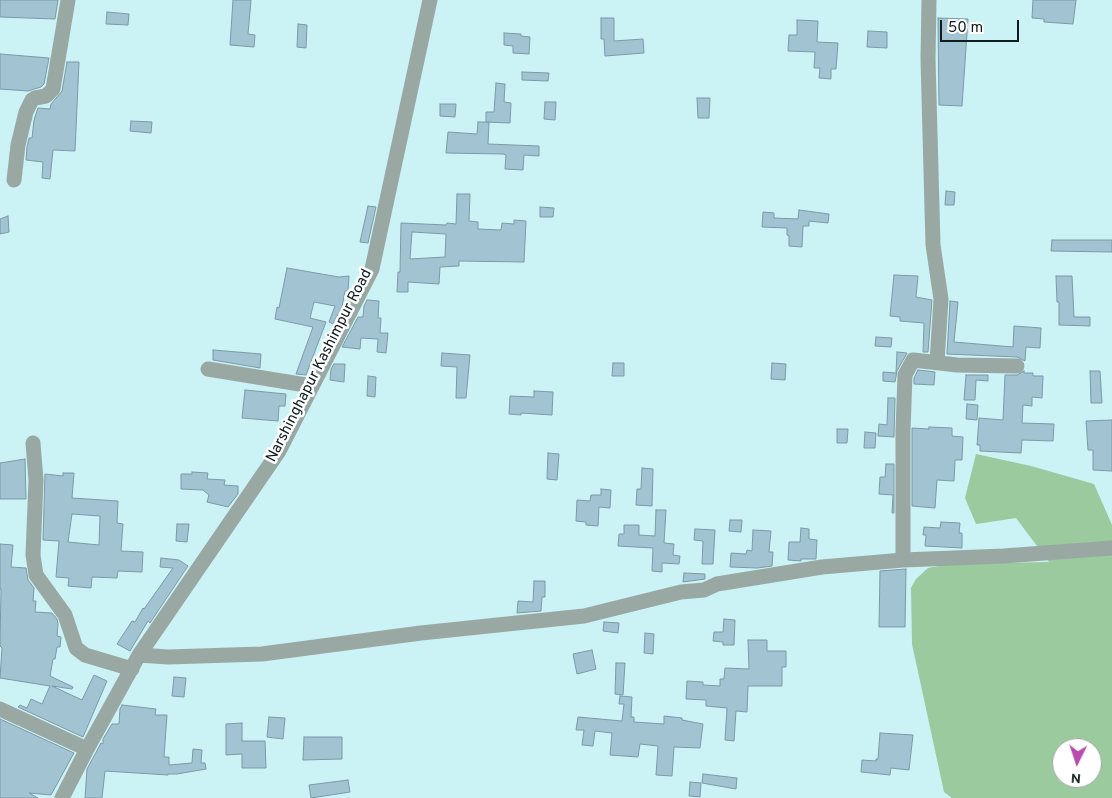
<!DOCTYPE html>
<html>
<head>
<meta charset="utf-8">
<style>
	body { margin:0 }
	#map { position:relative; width:1112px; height:798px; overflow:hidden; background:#cbf2f4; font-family:Overpass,sans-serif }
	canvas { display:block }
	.north { position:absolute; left:1052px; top:738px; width:50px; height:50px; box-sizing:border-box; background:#fff; border:1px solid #9fa5a5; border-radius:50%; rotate:184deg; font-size:14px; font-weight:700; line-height:20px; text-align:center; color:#0f1d1e }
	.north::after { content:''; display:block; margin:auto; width:18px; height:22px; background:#b94cac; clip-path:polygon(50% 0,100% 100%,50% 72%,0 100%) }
	.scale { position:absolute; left:940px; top:20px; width:79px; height:22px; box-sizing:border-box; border:2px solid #0f1d1e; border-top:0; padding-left:6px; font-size:15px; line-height:18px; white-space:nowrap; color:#0f1d1e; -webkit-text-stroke:4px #fff; paint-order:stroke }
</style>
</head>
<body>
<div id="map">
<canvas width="1112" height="798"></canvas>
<div class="north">N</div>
<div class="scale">50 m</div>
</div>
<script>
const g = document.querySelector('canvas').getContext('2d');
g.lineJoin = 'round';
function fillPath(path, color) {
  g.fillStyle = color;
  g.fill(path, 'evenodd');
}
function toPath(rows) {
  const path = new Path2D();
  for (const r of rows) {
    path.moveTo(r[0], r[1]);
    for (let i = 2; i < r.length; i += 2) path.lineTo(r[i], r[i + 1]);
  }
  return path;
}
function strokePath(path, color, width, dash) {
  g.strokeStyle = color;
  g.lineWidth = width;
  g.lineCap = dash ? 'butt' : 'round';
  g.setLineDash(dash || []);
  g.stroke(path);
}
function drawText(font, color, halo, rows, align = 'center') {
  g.font = font + ' Overpass,sans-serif';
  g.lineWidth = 5;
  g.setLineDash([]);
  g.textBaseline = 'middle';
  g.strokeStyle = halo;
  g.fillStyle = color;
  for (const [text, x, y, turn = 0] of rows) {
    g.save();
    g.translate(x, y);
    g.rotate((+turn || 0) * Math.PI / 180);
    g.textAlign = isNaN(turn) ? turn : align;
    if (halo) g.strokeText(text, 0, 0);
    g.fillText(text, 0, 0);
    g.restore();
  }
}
const green = toPath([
	[976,454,1031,466,1094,484,1112,525,1112,798,952,798,944,792,912,644,911,588,916,579,928,568,950,564,1049,562,1016,518,976,524,965,498],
	[1062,748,1092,748,1092,778,1062,778]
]);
const building = toPath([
	[0,0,58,0,55,19,0,17,0,0],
	[233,0,251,0,248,34,255,35,254,47,230,45,233,0],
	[1033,0,1076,0,1073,24,1044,22,1044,19,1032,18,1033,0],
	[107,12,129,14,128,25,106,24,107,12],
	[601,18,614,18,614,41,643,39,644,53,605,56,604,39,601,39,601,18],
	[938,18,968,19,962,106,939,105,938,18],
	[797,20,818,21,817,42,838,43,836,69,831,69,831,79,819,78,820,68,814,68,815,52,788,51,789,35,797,35,797,20],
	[298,24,307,25,306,48,297,47,298,24],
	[868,31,887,32,887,48,867,47,868,31],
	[504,33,521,34,521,36,530,37,529,54,513,53,513,46,504,45,504,33],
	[0,54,49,58,44,84,41,87,28,91,0,89,0,54],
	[67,62,79,62,75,151,53,150,50,179,42,178,43,162,26,160,27,147,29,138,32,138,34,120,38,108,50,109,51,104,62,91,67,62],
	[522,72,549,73,548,81,522,80,522,72],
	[496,83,505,84,504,102,511,103,510,123,486,122,486,112,494,112,496,83],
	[697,98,710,98,709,118,698,118,697,98],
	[545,102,556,102,555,120,544,119,545,102],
	[440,104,456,104,455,117,440,116,440,104],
	[131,121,152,122,151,133,130,131,131,121],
	[478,122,489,122,488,144,539,146,539,156,524,155,523,170,505,169,506,155,503,154,446,153,448,132,477,134,478,122],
	[946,191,955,192,954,205,945,205,946,191],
	[457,194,470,194,469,221,478,222,478,229,501,230,502,223,514,224,514,220,526,221,524,262,459,261,459,266,440,267,439,284,408,282,408,292,397,292,398,272,400,272,401,223,446,225,447,223,456,224,457,194],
	[412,232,446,234,445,257,410,259,412,232],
	[368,206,376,207,368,243,360,242,368,206],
	[540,207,554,208,553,217,540,217,540,207],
	[799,210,829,214,828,223,809,221,809,226,803,226,802,247,789,246,789,236,787,235,787,228,762,227,763,212,774,213,774,218,798,219,799,210],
	[8,216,9,232,0,234,0,219,8,216],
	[1052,240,1112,240,1112,252,1051,251,1052,240],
	[287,268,339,277,349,276,348,291,345,291,342,307,333,324,329,322,335,306,314,302,310,318,326,322,306,375,296,374,313,327,275,319,277,307,279,308,287,268],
	[894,275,918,276,916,297,932,300,928,352,923,352,924,323,900,321,900,317,890,316,894,275],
	[1056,276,1072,276,1074,317,1090,317,1090,326,1059,325,1059,302,1057,302,1056,276],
	[367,300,379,301,378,318,381,318,380,333,388,333,386,353,377,352,378,339,361,338,360,349,342,347,358,317,363,317,364,306,367,300],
	[950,301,958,302,954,342,1013,347,1014,326,1041,328,1040,348,1026,347,1025,361,1017,357,947,354,950,301],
	[876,337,892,338,891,347,875,346,876,337],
	[213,350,261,354,260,368,213,360,213,350],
	[897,352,907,353,897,371,895,382,883,381,883,372,896,373,897,352],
	[442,353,470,355,466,398,456,398,457,367,441,366,442,353],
	[613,363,624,363,624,376,612,376,613,363],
	[772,363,786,364,785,380,771,379,772,363],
	[334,364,345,364,344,382,330,380,331,369,334,364],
	[918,370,935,372,934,385,914,384,914,378,918,370],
	[1024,371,1024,373,1033,373,1033,376,1043,376,1042,398,1032,397,1032,406,1023,405,1022,423,1054,424,1053,441,1022,440,1021,453,980,451,980,445,977,445,979,418,1003,420,1005,375,1017,375,1024,371],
	[1090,371,1100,371,1102,403,1091,403,1090,371],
	[966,375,988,375,988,381,976,380,975,400,964,400,966,375],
	[368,376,376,377,375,397,367,396,368,376],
	[245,390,286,394,285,406,279,406,278,421,242,418,245,390],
	[534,391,553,392,552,415,521,413,521,415,509,414,510,396,534,397,534,391],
	[888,398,895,398,894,437,878,436,879,424,887,425,888,398],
	[967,404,978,405,977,420,966,419,967,404],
	[1112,420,1112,471,1093,470,1093,450,1088,450,1086,421,1112,420],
	[929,427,952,428,952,436,963,437,962,460,955,460,954,481,937,480,935,508,912,506,912,428,929,429,929,427],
	[837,429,848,429,847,443,837,443,837,429],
	[865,432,876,433,875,448,864,448,865,432],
	[548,453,559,454,557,480,547,479,548,453],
	[25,459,26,499,0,499,0,463,25,459],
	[886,464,894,464,894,513,892,513,893,495,879,494,880,477,885,477,886,464],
	[642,468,653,469,652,506,636,505,637,489,641,489,642,468],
	[192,472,208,473,207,479,225,480,224,485,238,486,238,494,228,507,207,502,209,495,203,490,181,489,181,474,192,474,192,472],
	[63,473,74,473,72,498,118,501,117,523,123,524,121,551,143,552,142,572,118,571,117,578,92,577,91,588,68,586,69,578,56,577,59,541,43,540,45,474,63,476,63,473],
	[72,514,100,516,99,545,68,542,72,514],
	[601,489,611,490,610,508,599,507,598,526,586,525,586,522,576,521,577,500,590,501,591,495,601,495,601,489],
	[656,510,666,510,664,543,674,544,673,555,680,556,679,564,662,563,662,572,652,571,653,548,618,546,619,534,624,534,624,525,639,525,639,535,655,536,656,510],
	[730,520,742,520,741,532,729,531,730,520],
	[941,522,960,523,959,533,962,533,962,548,925,546,926,535,923,535,924,527,940,528,941,522],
	[177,524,189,524,187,542,176,541,177,524],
	[801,528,809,529,809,539,817,540,816,559,801,559,801,561,788,560,789,542,800,542,801,528],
	[695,529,715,530,713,564,702,564,703,541,694,540,695,529],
	[753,530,771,531,769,552,773,552,772,566,757,568,730,567,731,553,746,554,747,550,752,551,753,530],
	[0,544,13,545,11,567,26,568,28,580,34,588,33,601,36,601,35,612,52,613,57,619,58,624,57,636,61,637,60,647,57,647,55,659,53,659,50,676,73,687,72,689,52,686,82,700,94,675,107,681,83,737,18,707,20,705,27,708,31,699,42,704,50,686,0,678,2,648,0,646,1,589,0,589,0,544],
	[161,558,179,560,188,566,150,623,148,621,130,651,117,644,132,621,135,622,143,608,144,609,173,568,160,567,161,558],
	[906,569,905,627,879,627,880,571,906,569],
	[684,573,705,574,705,579,683,582,684,573],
	[534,581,545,581,545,597,542,597,541,611,517,613,518,601,533,602,534,581],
	[724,619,735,620,734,645,723,645,723,642,713,641,714,632,723,632,724,619],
	[604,622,619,623,618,633,603,631,604,622],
	[645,633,654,634,653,654,644,653,645,633],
	[748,640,767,640,767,651,786,651,786,667,782,667,782,686,748,686,747,712,736,711,734,741,725,740,727,708,706,706,706,700,686,699,687,681,703,682,703,685,720,686,720,679,724,679,725,668,749,669,748,640],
	[592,650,596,669,577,674,573,654,592,650],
	[616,663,625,663,623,695,615,694,616,663],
	[174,677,186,678,184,697,172,696,174,677],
	[620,696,632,697,631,717,634,717,634,722,664,724,664,716,682,718,682,720,703,724,700,748,674,747,672,776,656,775,658,746,640,744,638,757,610,755,612,733,595,731,593,746,582,745,584,730,576,730,578,717,622,721,624,704,619,704,620,696],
	[122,705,156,709,155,715,167,715,164,757,169,757,169,765,192,763,193,749,202,750,201,763,205,763,206,769,177,774,168,774,168,775,105,771,102,798,85,798,87,769,101,743,103,744,103,739,112,724,119,724,120,709,122,705],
	[269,717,285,718,283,739,267,737,269,717],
	[0,719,74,753,51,795,29,793,38,798,0,798,0,719],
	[242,723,242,741,265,741,266,768,242,768,242,754,226,755,226,724,242,723],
	[880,733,913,735,909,770,891,768,890,775,861,772,862,760,876,761,876,759,878,759,880,733],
	[304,737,342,737,342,759,303,760,304,737],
	[703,774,737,778,736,789,702,783,703,774],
	[348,780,350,792,311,798,309,785,348,780],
	[690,782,701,783,700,797,689,796,690,782]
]);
const minor = toPath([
	[929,0,928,59,933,245,941,299,937,362],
	[14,180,18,145,26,112,32,100,35,98,46,96,53,89,68,0],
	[208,369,312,386],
	[33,443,36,480,33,555,36,575,65,615,76,648,85,655,132,669],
	[903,560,903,431,905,375,913,360,957,365,1017,366],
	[139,655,168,657,262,654,421,633,584,616,681,592,704,590,717,584,822,567,903,560,1004,556,1112,548],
	[0,709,87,749],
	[62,798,86,751,139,655,279,451,372,269,430,0]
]);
const streetNames = [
	["Narshinghapur Kashimpur Road",320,366,-63]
];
fillPath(green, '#9aca9d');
fillPath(building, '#a2c3d1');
strokePath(building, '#7b9aa8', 1);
strokePath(minor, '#99a8a3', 15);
drawText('15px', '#0f1d1e', '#fff', streetNames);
</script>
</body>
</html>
